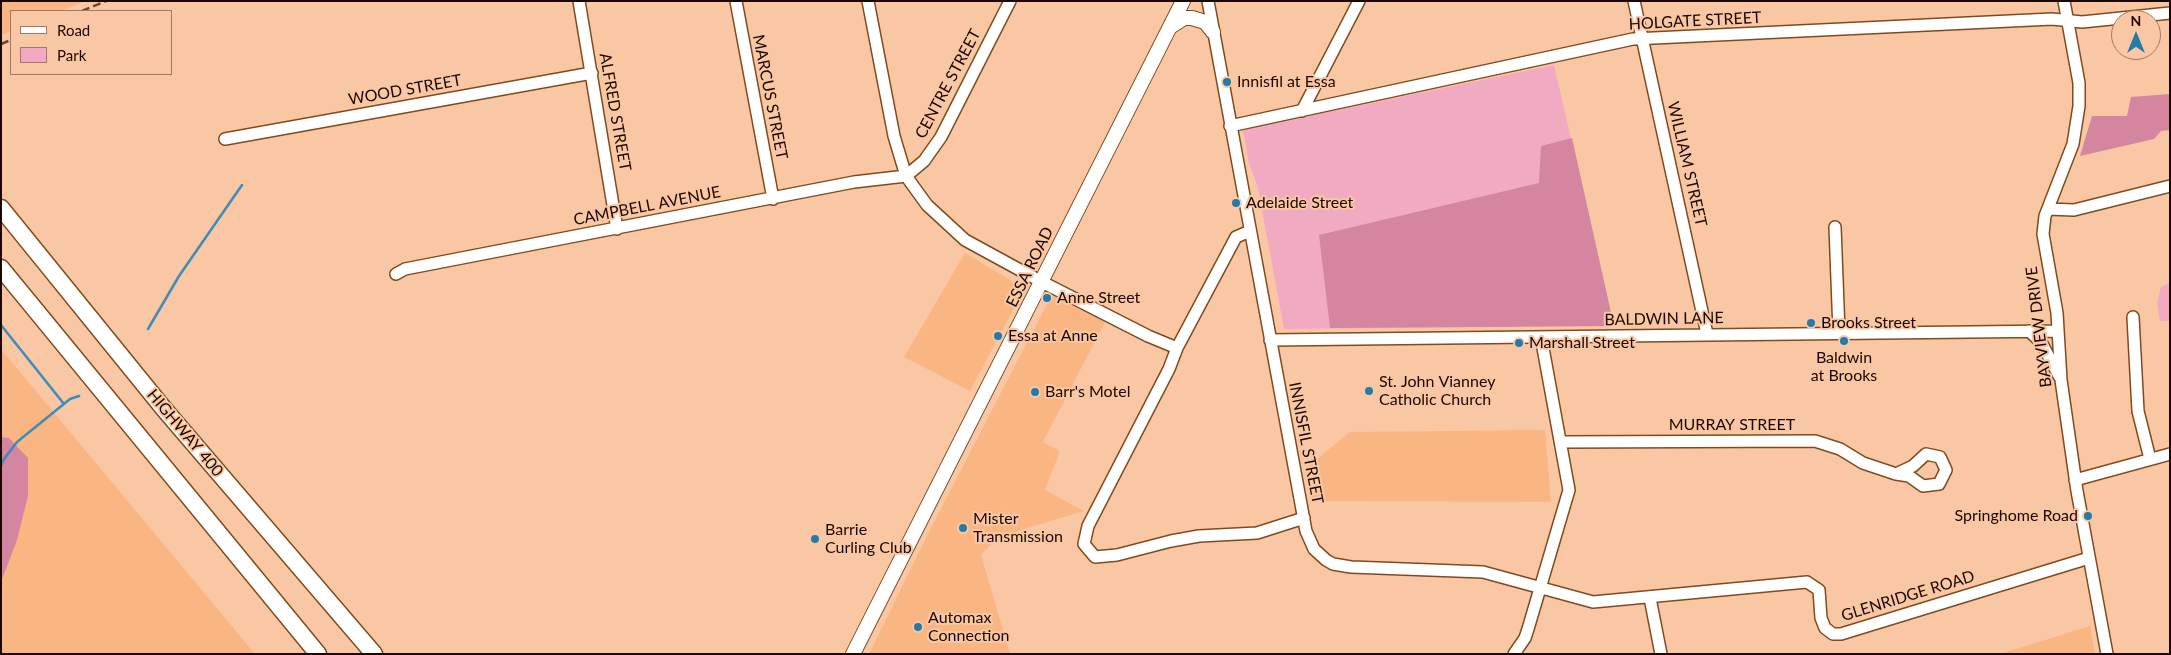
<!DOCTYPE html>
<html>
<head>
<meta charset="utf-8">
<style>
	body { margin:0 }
	#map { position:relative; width:2171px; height:655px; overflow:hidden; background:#f9c7a3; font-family:Lato,sans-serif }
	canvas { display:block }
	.frame { position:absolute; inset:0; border:2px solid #1b0600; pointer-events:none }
	.legend { position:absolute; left:10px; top:10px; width:162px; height:65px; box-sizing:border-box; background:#f9c7a3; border:1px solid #a07a62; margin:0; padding:6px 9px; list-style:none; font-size:15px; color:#1b0600 }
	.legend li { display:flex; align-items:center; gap:10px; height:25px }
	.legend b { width:25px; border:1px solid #a07a62 }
	.north { position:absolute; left:2111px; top:10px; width:50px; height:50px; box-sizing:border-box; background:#f9c7a3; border:1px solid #a07a62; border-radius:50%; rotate:0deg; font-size:14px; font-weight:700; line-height:20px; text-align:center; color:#1b0600 }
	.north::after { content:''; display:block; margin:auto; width:18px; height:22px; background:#247baa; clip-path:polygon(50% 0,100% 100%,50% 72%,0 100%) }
</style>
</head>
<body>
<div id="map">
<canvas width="2171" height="655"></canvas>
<div class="frame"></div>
<ul class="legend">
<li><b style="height:6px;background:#fff"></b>Road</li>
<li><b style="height:14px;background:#f2aac2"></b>Park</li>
</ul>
<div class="north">N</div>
</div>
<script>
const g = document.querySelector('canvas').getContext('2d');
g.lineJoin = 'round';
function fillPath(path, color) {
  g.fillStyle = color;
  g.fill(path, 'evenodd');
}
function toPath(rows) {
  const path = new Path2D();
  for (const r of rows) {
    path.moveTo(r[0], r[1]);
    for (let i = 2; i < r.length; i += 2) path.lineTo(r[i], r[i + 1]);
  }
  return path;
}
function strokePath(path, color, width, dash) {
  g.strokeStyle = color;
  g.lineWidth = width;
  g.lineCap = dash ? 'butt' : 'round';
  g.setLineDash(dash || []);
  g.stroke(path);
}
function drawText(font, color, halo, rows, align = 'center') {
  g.font = font + ' Lato,sans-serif';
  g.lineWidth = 4;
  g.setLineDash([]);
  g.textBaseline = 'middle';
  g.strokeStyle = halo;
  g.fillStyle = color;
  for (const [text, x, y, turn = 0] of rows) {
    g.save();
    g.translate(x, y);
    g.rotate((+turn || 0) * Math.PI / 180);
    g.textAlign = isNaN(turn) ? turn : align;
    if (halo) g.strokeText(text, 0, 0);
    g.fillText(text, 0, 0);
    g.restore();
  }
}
const built = toPath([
	[1,1,85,1,61,11,11,11,11,31,1,35],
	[965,253,1020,286,1021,295,970,391,904,357],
	[1051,296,1105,322,1043,442,1060,451,1045,490,1084,511,998,537,981,555,1010,654,869,654,931,528],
	[1,349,26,379,255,654,1,654],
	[1545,430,1551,502,1313,501,1306,468,1350,432],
	[2090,626,2095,654,2000,654]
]);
const green = toPath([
	[1554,65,1614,326,1284,329,1258,188,1249,163,1243,130],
	[2170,283,2170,321,2160,321,2157,303,2161,287]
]);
const forest = toPath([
	[2170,94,2170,130,2161,131,2154,139,2080,156,2092,116,2127,116,2131,97],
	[1572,138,1614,326,1330,328,1319,235,1539,183,1541,146],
	[1,437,9,438,28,458,28,496,17,540,1,582]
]);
const stream = toPath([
	[1,325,64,404],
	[148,329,179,276,242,185],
	[1,466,4,459,17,442,70,399,79,396]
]);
const minor = toPath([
	[579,1,617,229],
	[736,1,773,199],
	[868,1,894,136,906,176,927,205,965,240,1042,282,1148,336,1177,348],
	[1208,1,1306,531,1314,549,1326,560,1333,564,1351,567,1483,572,1593,602,1807,582,1819,590,1821,618,1825,628,1833,634,1841,634,2089,558],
	[1634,1,1707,334],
	[2064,1,2079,83,2079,106,2073,144,2045,216,2043,234,2057,313,2061,380,2077,491,2107,654],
	[1302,111,1359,1],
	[1230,126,1633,39,2052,19,2082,22,2170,13],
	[225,139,592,73],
	[906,176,924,161,941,137,1010,1],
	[2048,209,2074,210,2170,186],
	[1835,227,1839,332],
	[1250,231,1236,237,1177,348,1169,369,1088,526,1084,544,1095,557,1117,555,1171,541,1199,536,1257,533,1304,518],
	[396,274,405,269,854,182,906,176],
	[2133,317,2138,411,2150,459],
	[2029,331,2041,342,2059,376],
	[1270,340,2058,331],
	[1561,442,1815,441,1840,449,1863,463,1896,474,1909,476,1923,486,1939,484,1946,470,1940,457,1926,454,1913,466,1896,474],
	[2075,480,2170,454],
	[1650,598,1661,654],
	[1514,654,1525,638,1528,629,1569,490,1541,337]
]);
const major = toPath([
	[1170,27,1184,18,1192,18,1205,22,1213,32],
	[853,654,1183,1]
]);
const highway = toPath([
	[1,208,164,409,374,654],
	[1,268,318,654]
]);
const rail = toPath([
	[82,11,106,1],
	[1,44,11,40]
]);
const markers = [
	[1227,82,5,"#247baa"],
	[1236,203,5,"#247baa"],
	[1047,298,5,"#247baa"],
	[1811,323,5,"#247baa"],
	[998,336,5,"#247baa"],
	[1844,341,5,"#247baa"],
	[1519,343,5,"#247baa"],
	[1369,391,5,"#247baa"],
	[1035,392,5,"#247baa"],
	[2088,516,5,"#247baa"],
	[963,528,5,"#247baa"],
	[815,539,5,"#247baa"],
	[918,627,5,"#247baa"]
];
const streetNames = [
	["HOLGATE STREET",1695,21,-3],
	["CENTRE STREET",948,84,-62],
	["WOOD STREET",405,90,-10],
	["MARCUS STREET",770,97,79],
	["ALFRED STREET",615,112,80],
	["WILLIAM STREET",1687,164,77],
	["CAMPBELL AVENUE",647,206,-11],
	["ESSA ROAD",1030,267,-64],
	["BALDWIN LANE",1664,319,-1],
	["BAYVIEW DRIVE",2039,327,-97],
	["MURRAY STREET",1732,425],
	["HIGHWAY 400",185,433,50],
	["INNISFIL STREET",1306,443,79],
	["GLENRIDGE ROAD",1908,596,-17]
];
const poiNames = [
	["Innisfil at Essa",1237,82],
	["Adelaide Street",1246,203],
	["Anne Street",1057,298],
	["Brooks Street",1821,323],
	["Essa at Anne",1008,336],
	["Marshall Street",1529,343],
	["Baldwin",1844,358,"center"],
	["at Brooks",1844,376,"center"],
	["St. John Vianney",1379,382],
	["Catholic Church",1379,400],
	["Barr's Motel",1045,392],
	["Springhome Road",2078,516,"right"],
	["Mister",973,519],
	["Transmission",973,537],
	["Barrie",825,530],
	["Curling Club",825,548],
	["Automax",928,618],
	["Connection",928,636]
];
fillPath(built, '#fab682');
fillPath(green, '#f2aac2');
fillPath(forest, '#d485a0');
strokePath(stream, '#3f8bb9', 2.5);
strokePath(minor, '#804b1c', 14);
strokePath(major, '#804b1c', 16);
strokePath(highway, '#804b1c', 19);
strokePath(minor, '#fff', 11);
strokePath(major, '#fff', 14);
strokePath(highway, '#fff', 16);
strokePath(rail, '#674838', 2.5, [8, 4]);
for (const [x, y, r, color] of markers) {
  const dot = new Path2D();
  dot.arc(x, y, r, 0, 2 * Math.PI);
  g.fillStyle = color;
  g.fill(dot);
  strokePath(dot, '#f9c7a3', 2);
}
drawText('16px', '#1b0600', '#f9c7a3', streetNames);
drawText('16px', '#1b0600', '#f9c7a3', poiNames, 'left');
</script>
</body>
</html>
